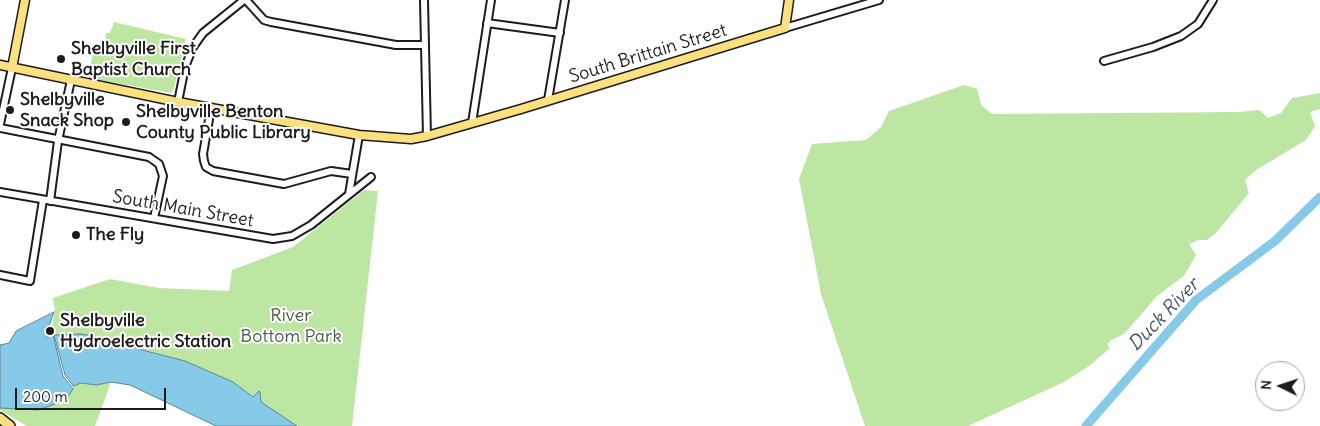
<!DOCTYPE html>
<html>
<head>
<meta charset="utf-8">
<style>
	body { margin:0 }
	#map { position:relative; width:1320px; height:426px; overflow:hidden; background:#fff; font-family:Delius,sans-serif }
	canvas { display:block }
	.north { position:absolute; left:1255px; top:361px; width:50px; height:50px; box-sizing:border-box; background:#fff; border:1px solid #a4a4a4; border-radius:50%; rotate:274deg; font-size:14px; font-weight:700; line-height:20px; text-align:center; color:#1c1c1c }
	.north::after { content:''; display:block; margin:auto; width:18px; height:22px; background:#1c1c1c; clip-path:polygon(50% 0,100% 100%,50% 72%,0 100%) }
	.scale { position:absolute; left:15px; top:388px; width:151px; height:22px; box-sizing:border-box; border:2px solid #1c1c1c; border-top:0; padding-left:6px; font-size:15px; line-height:18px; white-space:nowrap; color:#1c1c1c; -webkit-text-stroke:4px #fff; paint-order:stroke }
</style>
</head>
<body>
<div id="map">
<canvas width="1320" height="426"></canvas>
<div class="north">N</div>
<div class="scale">200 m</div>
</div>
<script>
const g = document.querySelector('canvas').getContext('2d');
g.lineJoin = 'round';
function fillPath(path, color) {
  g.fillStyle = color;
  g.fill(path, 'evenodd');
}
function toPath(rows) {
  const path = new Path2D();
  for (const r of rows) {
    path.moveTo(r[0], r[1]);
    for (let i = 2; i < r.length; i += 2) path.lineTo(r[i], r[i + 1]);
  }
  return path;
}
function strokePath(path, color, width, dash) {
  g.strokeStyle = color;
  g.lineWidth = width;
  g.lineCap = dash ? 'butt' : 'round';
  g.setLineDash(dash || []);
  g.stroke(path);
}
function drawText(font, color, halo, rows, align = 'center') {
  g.font = font + ' Delius,sans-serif';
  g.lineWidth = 4;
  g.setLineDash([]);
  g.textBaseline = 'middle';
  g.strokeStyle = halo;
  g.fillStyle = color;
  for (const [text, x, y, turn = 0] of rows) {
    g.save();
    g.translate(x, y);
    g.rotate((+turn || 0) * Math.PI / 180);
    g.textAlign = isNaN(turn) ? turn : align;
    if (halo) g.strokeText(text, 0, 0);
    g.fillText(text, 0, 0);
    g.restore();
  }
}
const green = toPath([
	[114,22,186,39,174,88,171,93,89,78,93,50,104,51,106,33,110,33],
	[964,85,977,89,981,105,992,114,1239,112,1259,110,1268,118,1281,113,1292,98,1320,93,1320,109,1310,112,1315,126,1306,140,1256,170,1245,180,1249,193,1216,233,1207,240,1198,240,1189,244,1196,255,1184,276,1157,296,1125,333,1110,341,1108,344,1109,349,1089,366,1064,382,968,426,865,426,821,294,799,179,812,144,866,140,881,127,889,111],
	[364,190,378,191,352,426,297,426,261,402,261,394,258,391,254,397,233,382,185,361,142,350,115,339,80,334,54,335,52,325,55,311,53,298,110,279,159,288,229,291,232,270,293,247],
	[111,382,95,426,27,426,0,410,0,408,10,407,38,410,66,400,73,386,81,383,96,385]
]);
const water = toPath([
	[54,312,49,326,45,327,47,337,53,335,63,376,73,389,66,400,38,410,0,408,0,345,9,343,16,331,54,312],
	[80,334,115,339,142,350,185,361,233,382,253,397,259,391,260,392,261,402,297,426,216,426,130,385,111,382,96,385,81,383,73,386,65,375,54,335,80,334]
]);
const river = toPath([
	[1086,426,1196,300,1275,241,1320,197]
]);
const minor = toPath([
	[246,0,264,20,271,22,396,45,425,45],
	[424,0,427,136],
	[487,23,560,33],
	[785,28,879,0],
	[1104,61,1153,47,1181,36,1198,24,1213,0],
	[548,100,565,0],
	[178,102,185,67,193,47,203,33,244,0],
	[211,108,203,154,204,161,206,167,213,171,284,184,331,171,352,174],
	[472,123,491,0],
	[0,124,12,68],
	[0,128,149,157,159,164,163,176,154,218],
	[0,192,273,239,292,236,311,225,371,177],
	[349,194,359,135],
	[50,201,58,141,71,80],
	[0,275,30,281,43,200]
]);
const major = toPath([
	[0,65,178,102,359,135,411,139,427,136,521,109,785,28,789,0],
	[12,68,25,0]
]);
const highway = toPath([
	[0,418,10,426]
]);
const markers = [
	[61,59,5,"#1c1c1c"],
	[10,110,5,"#1c1c1c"],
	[126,122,5,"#1c1c1c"],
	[76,235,5,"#1c1c1c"],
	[50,331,5,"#1c1c1c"]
];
const poiNames = [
	["Shelbyville First",71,49],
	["Baptist Church",71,70],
	["Shelbyville",20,100],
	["Snack Shop",20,121],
	["Shelbyville Benton",136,112],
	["County Public Library",136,133],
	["The Fly",86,235],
	["Shelbyville",60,321],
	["Hydroelectric Station",60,342]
];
const streetNames = [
	["South Brittain Street",648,54,-17],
	["South Main Street",183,209,10]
];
const parkNames = [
	["River",291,316],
	["Bottom Park",291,337]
];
const waterNames = [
	["Duck River",1164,315,-46]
];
fillPath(green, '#bce6a2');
fillPath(water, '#87cae8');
strokePath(water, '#5c8496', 1);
strokePath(river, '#87cae8', 9);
strokePath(minor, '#1c1c1c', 10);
strokePath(major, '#1c1c1c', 11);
strokePath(highway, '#1c1c1c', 12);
strokePath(minor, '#fff', 6);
strokePath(major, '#fbe080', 8);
strokePath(highway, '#fbe080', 9);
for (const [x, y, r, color] of markers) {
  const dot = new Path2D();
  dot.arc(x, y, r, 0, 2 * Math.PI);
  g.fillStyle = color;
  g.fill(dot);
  strokePath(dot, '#fff', 2);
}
drawText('bold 18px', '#1c1c1c', '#fff', poiNames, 'left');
drawText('18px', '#1c1c1c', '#fff', streetNames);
drawText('18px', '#4c5944', '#fff', parkNames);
drawText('italic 19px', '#415963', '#fff', waterNames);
</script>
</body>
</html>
